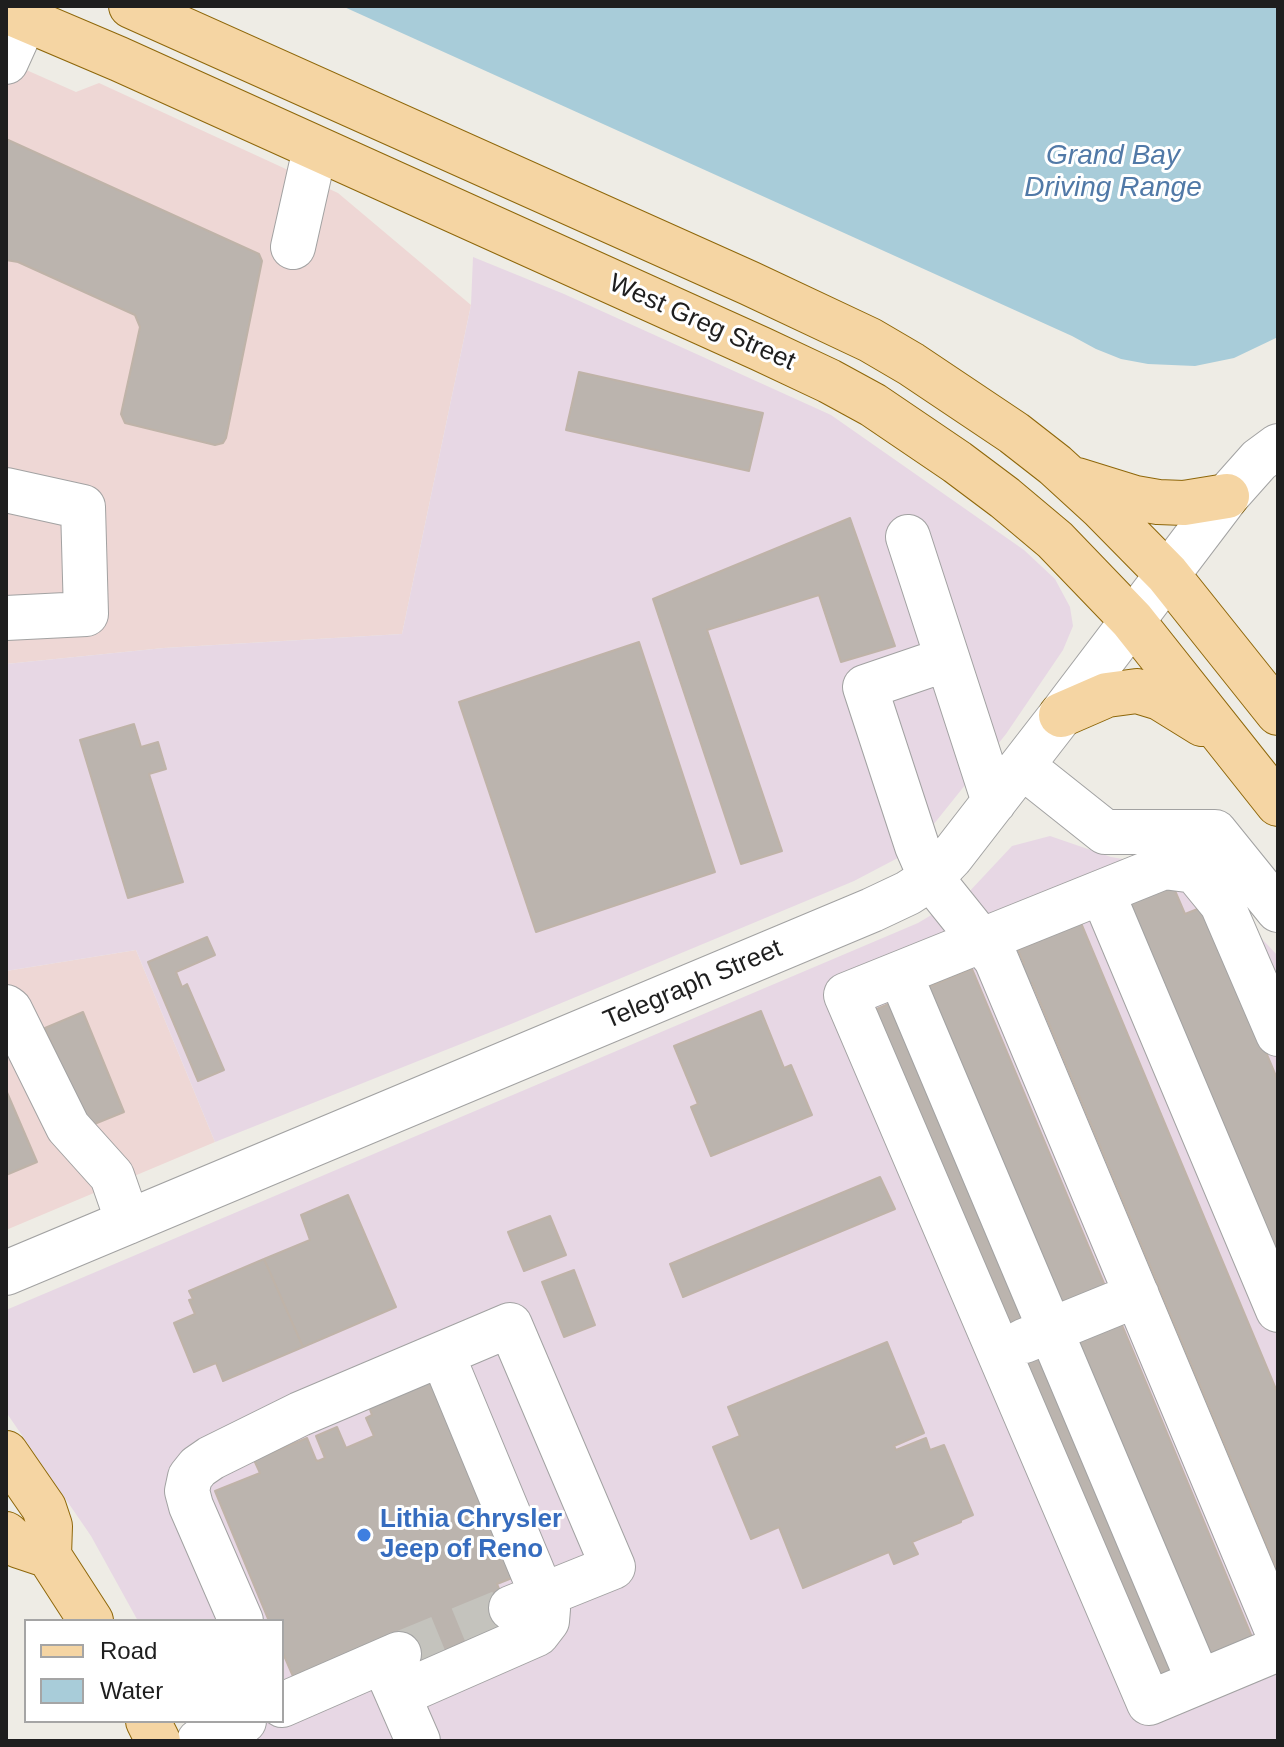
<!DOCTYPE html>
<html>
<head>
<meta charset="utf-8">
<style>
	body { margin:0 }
	#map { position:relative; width:1284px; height:1747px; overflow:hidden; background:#eeece5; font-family:Arial,sans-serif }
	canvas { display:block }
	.frame { position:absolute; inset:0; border:8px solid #1e1e1e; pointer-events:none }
	.legend { position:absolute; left:24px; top:1619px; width:260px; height:104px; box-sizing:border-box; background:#fff; border:2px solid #a5a5a5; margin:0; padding:10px 14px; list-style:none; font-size:24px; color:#1e1e1e }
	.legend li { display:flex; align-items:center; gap:16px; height:40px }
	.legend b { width:40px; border:2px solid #a5a5a5 }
</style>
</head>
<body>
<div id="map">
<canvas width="1284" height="1747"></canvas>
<div class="frame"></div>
<ul class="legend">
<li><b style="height:10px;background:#f5d5a3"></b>Road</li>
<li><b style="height:22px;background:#a8ccd9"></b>Water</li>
</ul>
</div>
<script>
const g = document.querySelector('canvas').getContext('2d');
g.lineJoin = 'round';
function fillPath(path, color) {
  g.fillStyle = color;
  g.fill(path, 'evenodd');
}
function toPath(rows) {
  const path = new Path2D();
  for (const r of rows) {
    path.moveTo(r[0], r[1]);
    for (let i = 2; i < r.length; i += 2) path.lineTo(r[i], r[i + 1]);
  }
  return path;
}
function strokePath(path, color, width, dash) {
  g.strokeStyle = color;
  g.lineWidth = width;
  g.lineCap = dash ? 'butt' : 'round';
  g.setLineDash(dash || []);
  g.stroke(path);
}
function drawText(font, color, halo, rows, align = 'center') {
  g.font = font + ' Arial,sans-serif';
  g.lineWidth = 6;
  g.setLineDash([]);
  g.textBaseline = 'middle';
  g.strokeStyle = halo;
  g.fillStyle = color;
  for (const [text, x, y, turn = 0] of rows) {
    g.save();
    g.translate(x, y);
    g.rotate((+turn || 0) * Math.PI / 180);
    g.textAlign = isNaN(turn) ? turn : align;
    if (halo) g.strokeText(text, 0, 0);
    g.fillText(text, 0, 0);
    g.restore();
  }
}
const commercial = toPath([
	[6,61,76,92,99,83,338,193,471,305,402,634,164,648,6,664],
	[136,950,215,1142,6,1230,6,971]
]);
const industrial = toPath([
	[473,257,564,294,831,415,1024,550,1055,579,1070,607,1073,626,1063,650,1006,734,913,850,854,881,511,1024,215,1142,136,950,6,971,6,664,164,648,402,634,471,305],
	[1050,836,1111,857,1199,872,1278,956,1278,1741,206,1741,195,1721,282,1721,282,1621,138,1621,91,1536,6,1412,6,1310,918,923,968,893,1012,846]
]);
const water = toPath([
	[342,6,1278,6,1278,337,1234,358,1195,366,1148,364,1121,359,1096,349,1072,336]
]);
const building = toPath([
	[6,139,259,254,262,261,226,438,223,443,215,445,125,423,121,414,140,327,135,315,18,262,6,260,6,139],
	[579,372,763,413,749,471,566,430,579,372],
	[850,518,895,646,841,662,819,595,707,630,782,851,741,864,653,599,850,518],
	[639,642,715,872,536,932,459,702,639,642],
	[134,724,141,747,158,742,166,769,149,774,183,882,128,898,80,740,134,724],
	[1173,886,1185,914,1205,906,1278,1081,1278,1258,1130,904,1173,886],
	[1081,923,1278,1394,1278,1572,1032,983,1023,987,1015,968,1024,964,1018,950,1081,923],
	[207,937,215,955,176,972,182,987,187,984,224,1070,198,1081,148,962,207,937],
	[972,969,1108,1293,1056,1314,921,990,972,969],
	[898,1000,1033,1324,1007,1335,872,1011,898,1000],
	[761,1011,784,1068,791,1065,812,1115,711,1156,691,1107,698,1104,674,1046,761,1011],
	[83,1012,124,1112,87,1127,45,1028,83,1012],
	[6,1090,37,1162,6,1175,6,1090],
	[880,1177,895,1209,683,1297,670,1264,880,1177],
	[348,1195,396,1307,303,1347,264,1259,310,1240,301,1215,348,1195],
	[550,1216,566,1255,524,1271,508,1232,550,1216],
	[264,1259,303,1347,223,1381,216,1363,194,1372,174,1323,195,1314,189,1300,193,1299,189,1291,264,1259],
	[574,1270,595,1325,564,1337,542,1282,574,1270],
	[1119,1318,1254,1642,1202,1663,1067,1340,1119,1318],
	[887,1342,924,1433,894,1446,896,1450,926,1438,930,1450,944,1445,973,1515,961,1520,961,1522,912,1542,918,1554,894,1564,889,1552,803,1588,779,1527,751,1539,713,1447,740,1436,728,1407,887,1342],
	[1044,1349,1178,1672,1152,1683,1017,1360,1044,1349],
	[429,1376,512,1578,497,1584,516,1629,408,1675,295,1681,282,1651,282,1621,269,1621,215,1491,260,1473,254,1460,307,1438,316,1460,318,1461,325,1458,316,1436,337,1427,346,1448,374,1436,366,1418,372,1415,367,1402,429,1376]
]);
const minorTunnel = toPath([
	[399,1654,511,1608]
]);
const minor = toPath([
	[6,62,25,20],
	[293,247,315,149],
	[6,490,83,507,86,614,6,618],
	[908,537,994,802],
	[947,659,865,687,917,846,931,878,996,959,1278,1633],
	[1022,766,1105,832,1215,832,1278,910],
	[1102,892,1278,1310],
	[900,974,1199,1682],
	[6,1007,10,1010,68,1127,112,1176,128,1222],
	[1278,1034,1222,904,1195,871,1164,867,846,995,1149,1703,1278,1649],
	[6,1273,872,910,908,893,931,878,951,857,1061,715,1227,496,1259,460,1278,446],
	[1024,1341,1137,1295],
	[241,1621,191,1506,187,1491,190,1477,198,1467,211,1458,300,1414,510,1325,613,1567,511,1608],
	[387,1670,418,1741],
	[398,1695,537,1634,547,1621,548,1609,542,1595,442,1354],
	[282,1705,399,1654],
	[199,1741,244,1721]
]);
const major = toPath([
	[131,6,749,283,870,340,911,364,1014,433,1055,465,1102,508,1167,574,1278,713],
	[6,11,119,59,761,349,829,381,873,405,957,462,1005,498,1055,540,1132,620,1278,804],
	[1077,480,1135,498,1158,502,1184,503,1227,496],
	[1061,715,1107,695,1137,691,1160,698,1202,724],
	[6,1453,44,1508,50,1526,49,1556,91,1621],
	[6,1534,19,1546,49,1556],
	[148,1721,158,1741]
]);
const markers = [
	[364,1535,8,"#3f7fe0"]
];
const streetNames = [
	["West Greg Street",702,323,24],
	["Telegraph Street",693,985,-23]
];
const shopNames = [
	["Lithia Chrysler",380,1520],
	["Jeep of Reno",380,1550]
];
const waterNames = [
	["Grand Bay",1113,156],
	["Driving Range",1113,188]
];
fillPath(commercial, '#eed7d5');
fillPath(industrial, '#e7d7e4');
fillPath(water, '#a8ccd9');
fillPath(building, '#bbb4ae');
strokePath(building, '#bfb3a8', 2);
strokePath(minorTunnel, '#c4c3bd', 44, [44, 22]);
strokePath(minor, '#a2a2a2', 46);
strokePath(major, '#8e670a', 46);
strokePath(minor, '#fff', 44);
strokePath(major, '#f5d5a3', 44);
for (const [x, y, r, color] of markers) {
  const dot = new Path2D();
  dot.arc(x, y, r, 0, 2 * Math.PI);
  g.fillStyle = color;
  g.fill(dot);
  strokePath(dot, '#fff', 3);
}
drawText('26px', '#1e1e1e', '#fff', streetNames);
drawText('bold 26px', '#366cbe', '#fff', shopNames, 'left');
drawText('italic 28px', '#5179a7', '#fff', waterNames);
</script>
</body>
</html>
